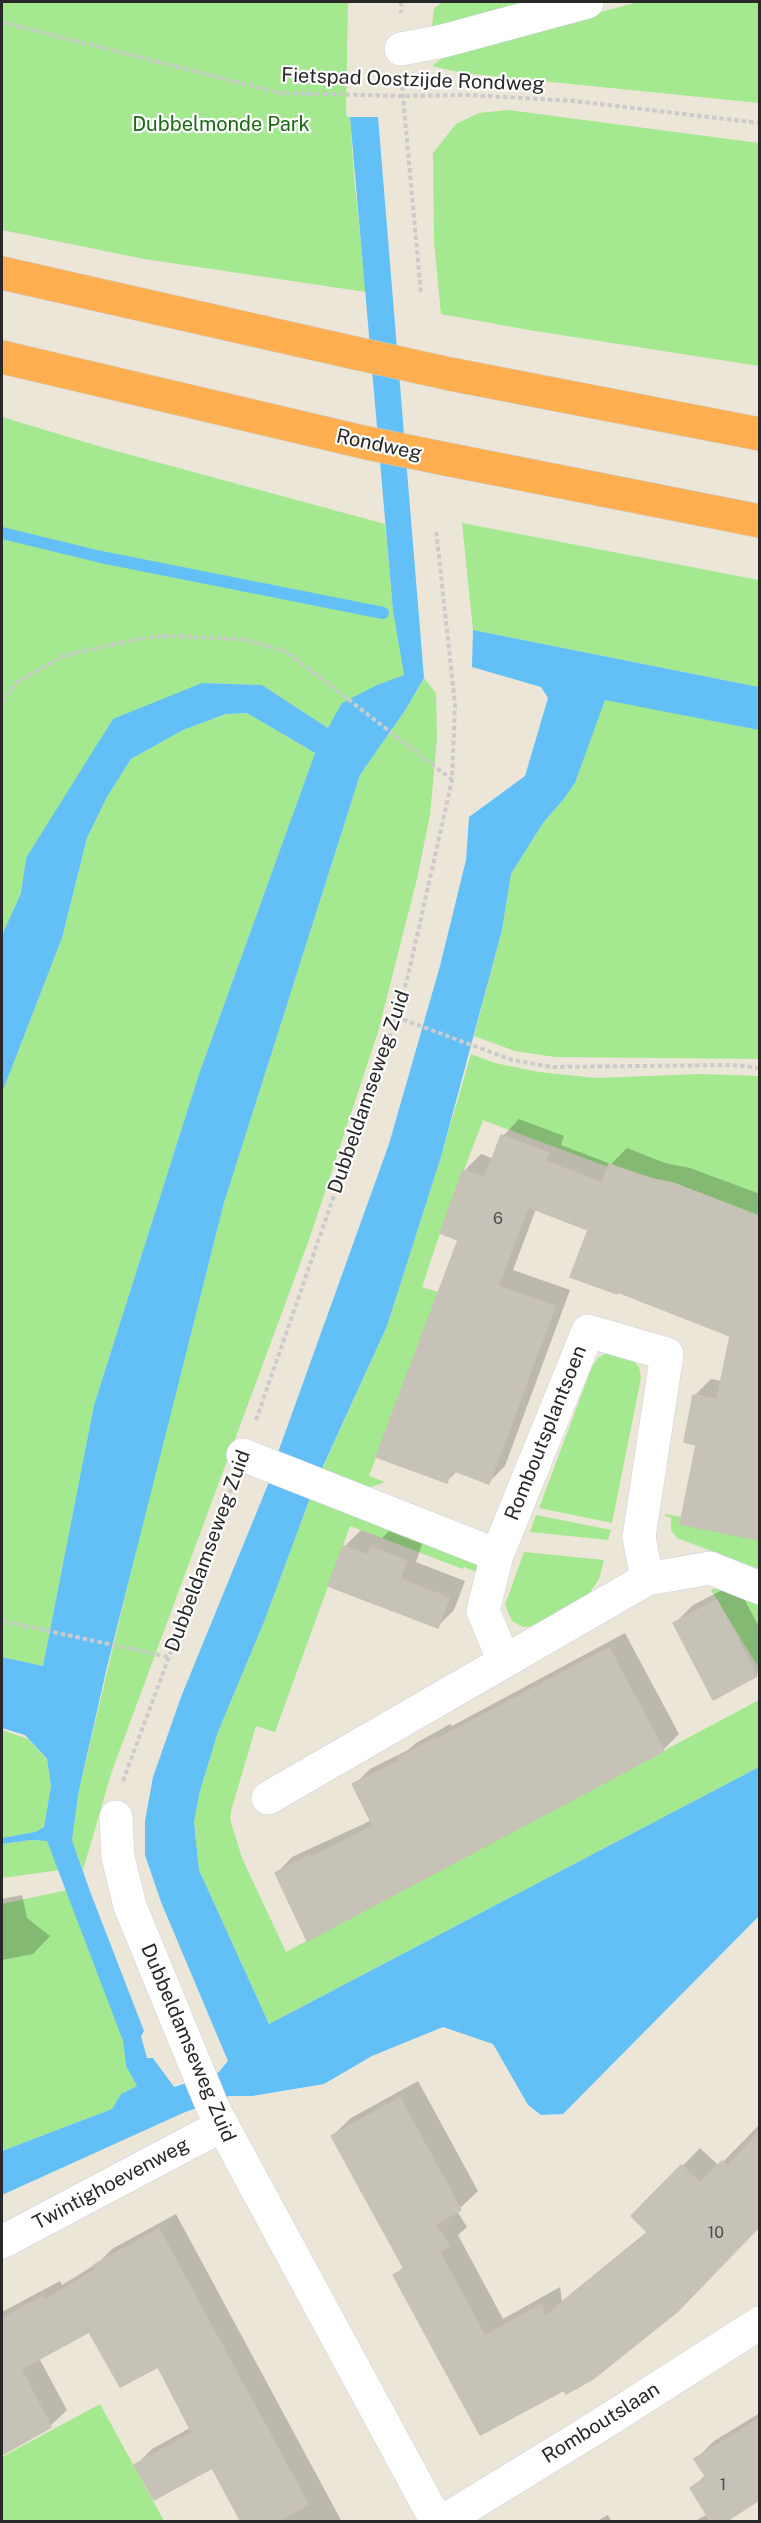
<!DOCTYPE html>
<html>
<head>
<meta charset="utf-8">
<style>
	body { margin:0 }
	#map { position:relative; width:761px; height:2523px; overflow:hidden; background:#ece6d8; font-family:"Public Sans",sans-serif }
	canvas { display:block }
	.frame { position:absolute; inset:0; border:3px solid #282828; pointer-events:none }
</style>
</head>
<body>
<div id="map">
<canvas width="761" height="2523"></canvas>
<div class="frame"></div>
</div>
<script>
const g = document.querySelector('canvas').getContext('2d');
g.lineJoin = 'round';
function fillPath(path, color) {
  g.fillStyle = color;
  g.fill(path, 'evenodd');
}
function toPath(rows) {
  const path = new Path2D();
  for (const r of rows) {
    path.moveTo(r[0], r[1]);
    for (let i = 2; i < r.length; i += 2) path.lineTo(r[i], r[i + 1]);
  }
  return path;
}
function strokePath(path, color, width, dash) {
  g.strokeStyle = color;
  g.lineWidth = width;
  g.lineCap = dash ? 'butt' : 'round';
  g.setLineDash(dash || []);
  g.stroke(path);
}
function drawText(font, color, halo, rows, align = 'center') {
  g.font = font + ' "Public Sans",sans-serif';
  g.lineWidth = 4.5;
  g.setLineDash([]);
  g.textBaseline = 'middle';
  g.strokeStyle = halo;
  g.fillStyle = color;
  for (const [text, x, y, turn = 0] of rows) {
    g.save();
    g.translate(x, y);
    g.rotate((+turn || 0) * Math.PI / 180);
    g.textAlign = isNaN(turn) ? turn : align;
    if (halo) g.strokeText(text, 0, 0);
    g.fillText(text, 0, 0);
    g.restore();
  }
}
const green = toPath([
	[2,2,348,2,346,116,350,117,354,176,366,292,144,259,2,230],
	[443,2,534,2,432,27,434,8],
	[638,2,759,2,759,103,462,73,432,66,447,54],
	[508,110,759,143,759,366,529,330,441,314,434,242,433,153,456,124,479,113],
	[2,417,105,448,385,524,393,611,404,675,377,685,328,728,262,685,202,683,26,858,21,893,2,935],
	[462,523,759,580,759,687,473,630],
	[424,678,436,693,437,738,430,815,417,879,378,1032,310,1237,112,1771,83,1870,72,1840,79,1790,143,1521,224,1203,360,775,406,709],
	[605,699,759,730,759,1059,555,1057,515,1051,474,1036,502,930,511,874,543,823,563,800,575,783],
	[247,713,315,753,199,1074,94,1405,43,1666,2,1657,2,1093,62,938,87,838,107,797,131,759,183,730,227,714],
	[471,1054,495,1063,539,1072,596,1078,700,1074,759,1076,759,1216,702,1194,610,1164,608,1167,483,1120,440,1233,422,1287,438,1292,369,1476,385,1482,363,1490,320,1474,387,1326,441,1157],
	[606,1353,633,1360,639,1367,641,1378,612,1523,539,1508,592,1367,598,1358],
	[312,1493,475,1559,477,1566,476,1572,464,1567,463,1569,350,1526,275,1732,256,1726,231,1811,230,1819,242,1858,286,1952,759,1700,759,1767,269,2024,199,1870,194,1822,200,1791,218,1732,264,1622],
	[665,1514,681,1517,680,1524,759,1540,759,1569,677,1538,671,1530,671,1518,665,1516],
	[536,1515,611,1530,608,1540,530,1532],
	[524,1552,604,1560,599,1579,587,1597,535,1626,523,1627,512,1621,505,1605],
	[719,1587,759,1600,759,1668,711,1590],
	[2,1730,28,1739,47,1760,51,1786,44,1827,35,1832,2,1838],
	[31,1840,47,1841,60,1870,2,1878,2,1844],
	[67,1890,123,2041,126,2066,137,2086,121,2094,112,2109,2,2151,2,1904],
	[100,2404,164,2521,2,2521,2,2457]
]);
const water = toPath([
	[350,117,378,117,424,678,406,709,360,775,224,1203,107,1667,79,1790,72,1840,91,1894,144,2031,141,2036,147,2058,153,2058,174,2087,218,2073,228,2061,161,1902,145,1855,145,1821,153,1777,181,1697,269,1482,312,1493,264,1622,218,1732,200,1791,194,1822,199,1870,269,2024,759,1767,759,1916,563,2114,541,2115,528,2105,493,2044,443,2027,372,2056,324,2084,252,2096,229,2096,183,2113,2,2195,2,2151,112,2109,121,2094,137,2086,126,2066,123,2041,47,1841,31,1840,2,1844,2,1838,35,1832,44,1827,51,1786,47,1759,25,1735,2,1728,2,1657,43,1666,94,1405,199,1074,315,753,247,713,226,714,183,730,131,759,107,797,87,838,62,938,2,1093,2,935,21,893,26,858,113,719,202,683,262,685,328,728,342,703,377,685,404,675,393,611],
	[473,630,759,687,759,730,605,700,575,783,563,800,543,823,511,874,502,930,441,1157,387,1326,320,1473,276,1458,389,1144,440,966,466,860,469,817,525,776,548,698,541,687,472,667]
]);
const shadow = toPath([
	[519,1119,564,1136,561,1145,611,1164,627,1148,665,1163,690,1168,760,1194,760,1539,681,1523,698,1444,685,1441,695,1395,711,1379,723,1381,732,1335,590,1229,536,1209,513,1270,570,1290,505,1466,489,1482,457,1471,447,1481,459,1239,442,1232,465,1170,481,1154,494,1159,503,1136],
	[361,1530,382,1538,389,1531,422,1544,416,1562,465,1581,454,1610,437,1627,344,1547],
	[736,1583,760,1629,760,1671,756,1675,674,1624,693,1605],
	[625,1633,679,1734,663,1750,277,1873,292,1857,372,1820,354,1785,370,1769,408,1750,416,1743,450,1724,452,1726],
	[22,1895,27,1918,50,1936,33,1954,2,1960,2,1899],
	[418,2081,478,2191,457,2211,467,2227,458,2235,503,2319,560,2287,562,2301,648,2231,633,2216,700,2148,719,2166,760,2124,760,2226,676,2311,565,2388,480,2433,395,2275,404,2266,332,2136,351,2118],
	[176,2214,342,2522,242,2522,213,2466,136,2465,152,2449,190,2428,159,2365,90,2330,39,2358,67,2410,50,2426,2,2453,2,2312,60,2281,62,2285,98,2263,112,2249],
	[760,2413,760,2498,728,2518,730,2522,693,2522,708,2514,692,2488,706,2474,696,2459,714,2441],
	[608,2515,612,2522,595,2522]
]);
const stream = toPath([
	[2,533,101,557,383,613]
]);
const building = toPath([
	[501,1135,549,1153,545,1161,602,1183,609,1164,648,1178,673,1183,759,1216,759,1540,680,1524,696,1445,684,1442,693,1395,717,1399,730,1336,618,1292,617,1294,570,1277,588,1230,528,1207,498,1286,555,1306,489,1484,452,1470,447,1483,376,1457,458,1240,440,1233,463,1170,485,1177,501,1135],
	[343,1546,368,1555,371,1547,407,1561,400,1579,449,1598,438,1628,328,1586,343,1546],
	[717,1600,757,1676,713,1700,673,1623,717,1600],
	[609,1648,664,1751,307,1941,275,1873,310,1855,311,1857,373,1826,352,1784,400,1761,398,1758,435,1738,436,1740,609,1648],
	[400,2098,461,2210,435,2224,450,2246,439,2251,485,2336,542,2304,544,2317,648,2233,631,2216,681,2165,700,2183,722,2161,728,2166,759,2132,759,2227,677,2312,593,2379,566,2394,564,2390,480,2435,393,2275,404,2269,331,2136,400,2098],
	[159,2229,308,2504,276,2522,241,2522,212,2468,154,2500,134,2465,192,2433,158,2367,120,2387,89,2332,21,2369,51,2427,2,2455,2,2319,43,2296,46,2300,96,2269,94,2265,159,2229],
	[759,2419,759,2500,725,2522,711,2522,690,2488,706,2477,694,2459,759,2419]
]);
const path = toPath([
	[401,2,401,13],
	[2,22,280,93,403,96,469,95,574,101,760,123],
	[402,86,421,294],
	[2,701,16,683,63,656,133,640,163,636,243,639,287,652,451,779],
	[396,1017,512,1060,552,1067,733,1065,760,1068],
	[256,1420,396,1017,408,976,452,780,455,705,436,529],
	[2,1621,169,1657],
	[123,1781,231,1489]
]);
const minor = toPath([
	[401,49,443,41,587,2],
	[243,1455,497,1555],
	[504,1661,483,1611,497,1555,588,1331,667,1354,639,1537,647,1579],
	[268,1798,647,1579,710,1568,760,1588],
	[116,1817,118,1857,130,1906,213,2108,437,2522],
	[2,2242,221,2126],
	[442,2522,597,2427,760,2323]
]);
const highway = toPath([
	[2,273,355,353],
	[2,357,367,443],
	[450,374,760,434],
	[451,460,760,521]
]);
const highwayBridge = toPath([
	[355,353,450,374],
	[367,443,451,460]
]);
const numberNames = [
	["6",498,1219],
	["10",716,2233],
	["1",723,2485]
];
const streetNames = [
	["Fietspad Oostzijde Rondweg",413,80,2],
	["Rondweg",379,445,12],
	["Dubbeldamseweg Zuid",369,1092,-71],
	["Romboutsplantsoen",546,1433,-68],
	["Dubbeldamseweg Zuid",208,1551,-70],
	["Dubbeldamseweg Zuid",188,2043,67],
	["Twintighoevenweg",111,2184,-28],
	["Romboutslaan",601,2423,-32]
];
const parkNames = [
	["Dubbelmonde Park",221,125]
];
fillPath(green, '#a4e890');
fillPath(water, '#62c0f7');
fillPath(shadow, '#0003');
strokePath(stream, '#62c0f7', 12);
fillPath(building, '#c7c2b8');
strokePath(building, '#c7c2b2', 1.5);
strokePath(minor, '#cdcfe3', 34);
strokePath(highway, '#cbcbcb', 34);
strokePath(path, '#cbcbcb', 4, [4.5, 3]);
strokePath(minor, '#fff', 33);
strokePath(highway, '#ffae50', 33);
strokePath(highwayBridge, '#cbcbcb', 34, []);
strokePath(highwayBridge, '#ffae50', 33);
drawText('16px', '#504e4c', null, numberNames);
drawText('20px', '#282828', '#fff', streetNames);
drawText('20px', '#1c6914', '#fff', parkNames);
</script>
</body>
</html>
